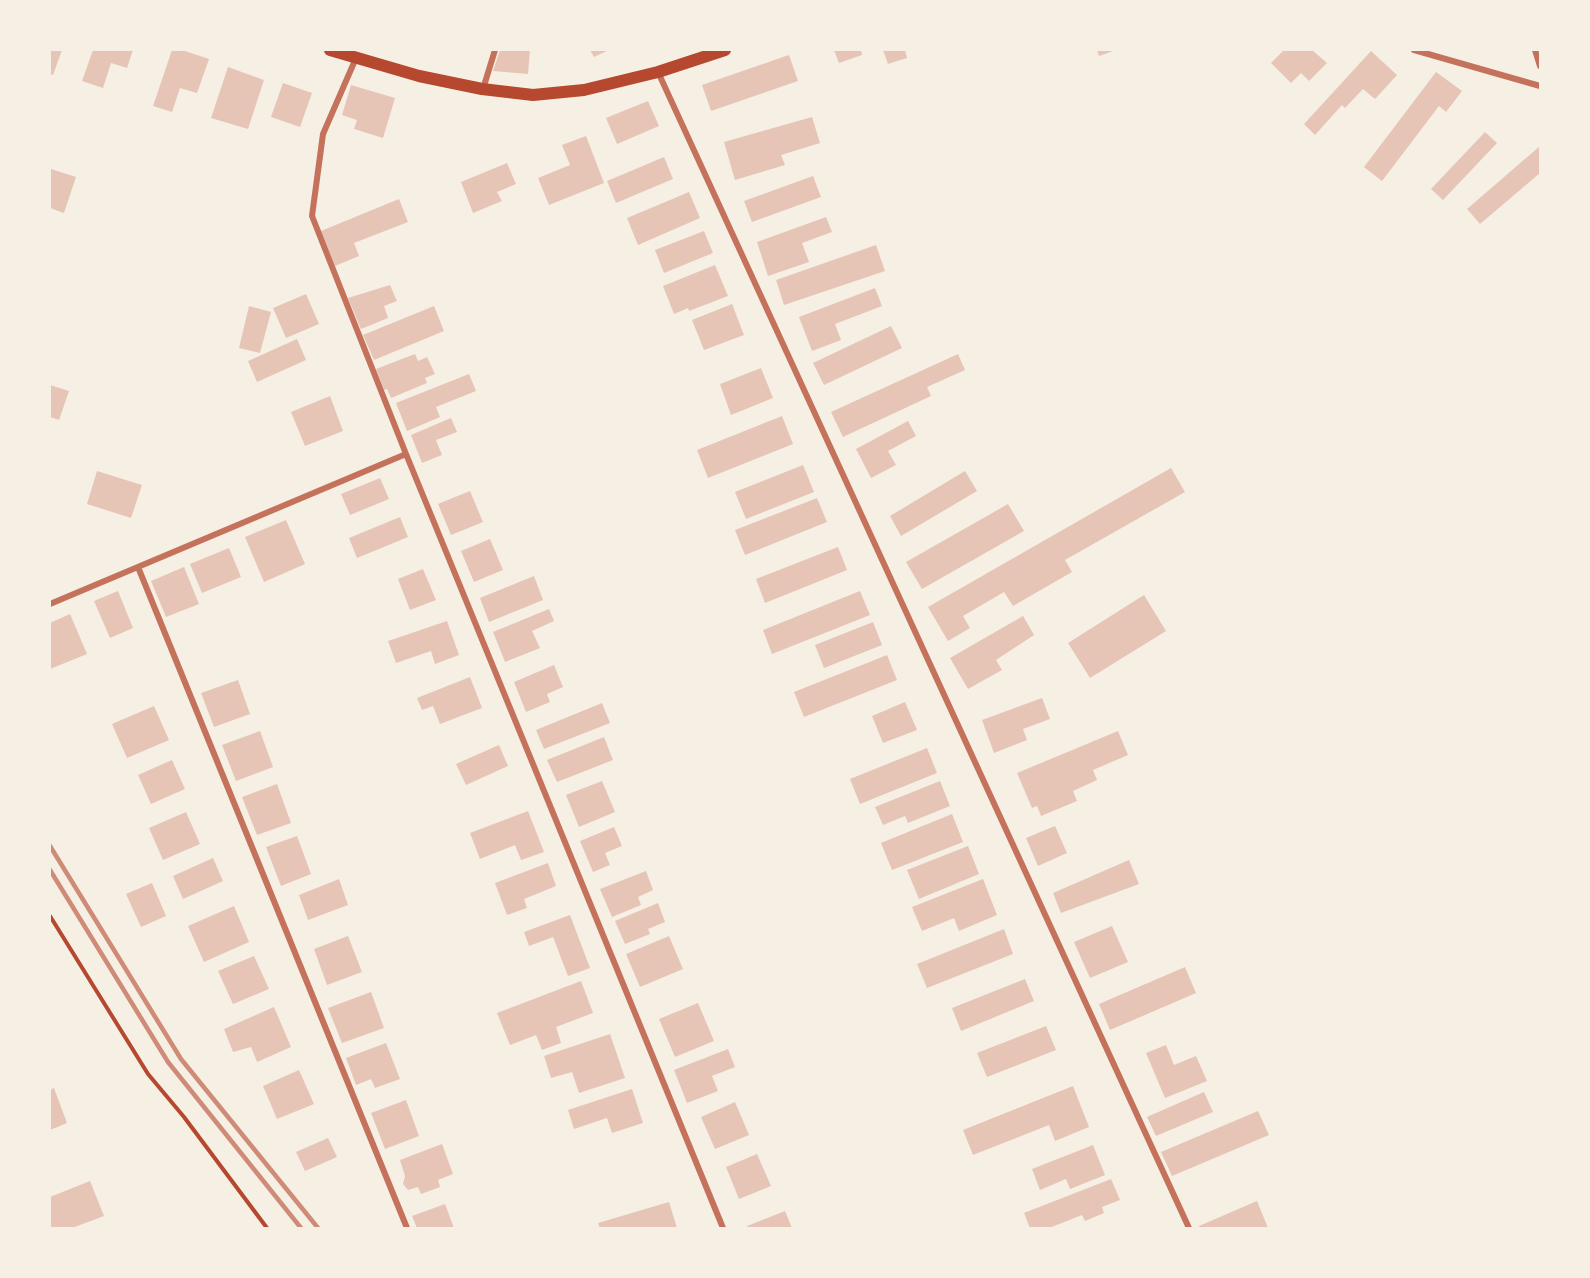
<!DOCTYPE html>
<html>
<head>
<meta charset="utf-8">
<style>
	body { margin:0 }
	#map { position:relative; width:1590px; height:1278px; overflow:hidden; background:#f6efe4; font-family:"Noto Serif",serif }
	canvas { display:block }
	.frame { position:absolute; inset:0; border:51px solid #f6efe4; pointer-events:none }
</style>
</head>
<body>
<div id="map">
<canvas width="1590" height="1278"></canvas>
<div class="frame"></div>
</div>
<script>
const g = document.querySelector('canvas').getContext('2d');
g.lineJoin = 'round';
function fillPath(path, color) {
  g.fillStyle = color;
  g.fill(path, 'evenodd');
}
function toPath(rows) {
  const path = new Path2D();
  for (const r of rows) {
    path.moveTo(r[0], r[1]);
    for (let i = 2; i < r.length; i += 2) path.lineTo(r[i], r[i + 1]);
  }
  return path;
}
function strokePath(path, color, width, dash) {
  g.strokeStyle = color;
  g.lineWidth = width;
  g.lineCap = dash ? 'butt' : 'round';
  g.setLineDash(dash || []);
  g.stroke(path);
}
const building = toPath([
	[50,50,62,50,53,75,50,74],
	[93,50,133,50,127,68,111,63,103,88,82,81],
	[172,50,182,50,209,59,197,93,180,88,172,112,153,106],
	[500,50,530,50,528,74,493,71],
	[590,50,609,50,594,57],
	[834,50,861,50,862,55,839,63],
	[883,50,905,50,907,58,888,64],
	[1097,50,1116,50,1099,56],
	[1284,50,1312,50,1327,63,1309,81,1301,73,1291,83,1271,63],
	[1371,51,1397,75,1375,99,1363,89,1345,108,1342,105,1315,135,1304,124],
	[789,55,798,81,711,111,702,85],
	[228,67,264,80,248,129,211,118],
	[1436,72,1462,91,1446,112,1439,106,1382,181,1364,167],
	[283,83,312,93,300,127,271,117],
	[351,85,395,98,383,138,354,129,357,120,342,115],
	[648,101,659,126,617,144,606,118],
	[812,117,820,143,781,155,785,165,735,180,724,142],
	[1485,132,1497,143,1443,200,1431,189],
	[586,136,604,183,549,205,538,178,570,165,562,145],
	[1540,146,1540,173,1480,224,1467,209],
	[664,157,673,179,616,203,607,181],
	[507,163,516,184,497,192,502,201,473,213,461,182],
	[51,169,76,177,64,213,50,208],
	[813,176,821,197,752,222,744,201],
	[689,192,700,218,638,245,627,218],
	[399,199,408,222,354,243,359,256,335,266,321,231],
	[826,217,832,232,802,243,809,262,768,276,757,242],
	[704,231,713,253,664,273,655,250],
	[876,245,885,271,784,305,776,280],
	[715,265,728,296,689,311,688,308,674,314,663,286],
	[390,285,397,301,384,306,388,318,361,329,348,298],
	[875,288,882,306,835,324,841,340,812,351,799,317],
	[306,294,319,324,286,338,273,308],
	[732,304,744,335,704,350,692,320],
	[249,306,271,312,260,353,239,348],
	[434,306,444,331,374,360,363,335],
	[891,326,902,348,824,385,813,363],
	[297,339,306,360,257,382,248,361],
	[415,354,418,361,427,357,435,374,425,378,427,383,391,398,387,389,384,390,376,369],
	[958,354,965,370,927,387,931,396,843,437,831,412],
	[761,368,773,398,731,415,720,384],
	[469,374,476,391,436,407,440,417,407,431,396,403],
	[50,385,69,391,59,420,50,417],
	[330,396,343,431,305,446,291,412],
	[782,416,793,444,708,478,697,450],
	[451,418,457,432,436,440,442,455,422,463,411,435],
	[908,421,916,436,888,451,896,465,871,478,856,449],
	[803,465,814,492,746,519,735,492],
	[1171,468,1185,492,1065,560,1072,572,1013,606,1004,592,963,616,970,628,948,641,928,607],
	[97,471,142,485,131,518,87,504],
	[965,471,977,491,901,536,890,516],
	[380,478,389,499,350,515,341,494],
	[470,491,483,522,451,535,438,504],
	[817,498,827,522,745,555,735,530],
	[1008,504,1024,531,922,589,906,562],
	[400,517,408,537,357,558,349,538],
	[286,520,305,564,264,582,245,537],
	[490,539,503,570,474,582,461,551],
	[838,547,847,570,765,603,756,579],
	[229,548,241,577,202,593,190,564],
	[184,567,199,604,166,617,151,581],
	[423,569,436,600,410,610,398,579],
	[534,576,543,600,489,622,480,598],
	[118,591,133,628,110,638,94,601],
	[860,591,870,615,772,654,763,630],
	[1144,595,1166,631,1090,678,1068,643],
	[549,609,554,621,532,631,540,648,505,662,493,632],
	[70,614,87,654,50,669,50,623],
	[1023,616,1034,635,996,660,1002,670,968,689,950,658],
	[447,621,459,655,435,664,431,651,396,663,388,641],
	[873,622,882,645,824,668,815,645],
	[887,655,897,680,804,717,794,692],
	[554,665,563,687,547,694,550,702,526,712,514,682],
	[470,677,482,708,440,724,433,706,422,710,417,698],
	[238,680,250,714,214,727,201,693],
	[1042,698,1050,719,1023,729,1027,740,994,753,982,720],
	[905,702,917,730,883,743,872,716],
	[602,703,610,723,544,749,536,730],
	[154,706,169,740,127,758,112,724],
	[260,731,273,767,236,781,222,745],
	[1118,731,1128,755,1093,770,1097,780,1073,791,1077,801,1041,816,1037,806,1032,808,1017,773],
	[604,737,613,760,557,782,547,760],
	[499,745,508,766,466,785,456,764],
	[927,748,937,773,860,804,850,779],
	[172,760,185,789,151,804,138,775],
	[602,781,615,812,579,827,566,795],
	[940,781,950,806,908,823,905,816,883,825,875,807],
	[277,784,291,823,257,835,242,797],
	[528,811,544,852,521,860,515,845,480,859,470,833],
	[186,812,200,844,163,860,149,828],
	[952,814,963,842,892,870,881,843],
	[1055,826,1067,853,1038,866,1026,838],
	[614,827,622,846,605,853,610,865,593,872,580,841],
	[297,836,311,874,281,886,266,847],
	[968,846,979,874,919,899,907,870],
	[213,858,223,881,183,899,173,876],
	[1129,860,1139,884,1061,913,1053,893],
	[548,863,556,886,524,899,527,908,507,915,495,883],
	[646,871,653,890,638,897,641,905,612,917,600,889],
	[339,879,348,905,308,920,299,895],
	[983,879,997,915,959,931,954,918,922,931,912,907],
	[152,883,166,916,141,927,126,894],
	[658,903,665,922,648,929,650,934,625,944,615,921],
	[234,906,249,942,204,962,188,926],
	[570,915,590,968,568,976,553,937,529,946,524,932],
	[1112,926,1128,962,1090,978,1074,942],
	[1004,929,1013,954,927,988,917,964],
	[348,936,362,972,327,985,314,949],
	[669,936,683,969,640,987,626,954],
	[254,956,269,989,233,1004,218,971],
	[1185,967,1196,993,1110,1030,1099,1004],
	[1025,979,1034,1001,961,1031,952,1008],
	[581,981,593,1013,556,1027,561,1043,542,1050,536,1035,510,1045,497,1013],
	[371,992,384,1028,342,1043,328,1008],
	[698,1003,714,1041,675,1057,659,1019],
	[274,1007,291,1047,257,1062,251,1047,233,1052,224,1029],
	[1046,1026,1056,1050,987,1077,977,1053],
	[610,1034,625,1078,579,1093,572,1072,551,1078,544,1056],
	[386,1043,400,1079,375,1088,371,1079,356,1085,346,1058],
	[1166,1045,1174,1065,1196,1056,1207,1081,1165,1098,1146,1053],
	[728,1049,735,1067,712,1076,718,1091,687,1103,674,1070],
	[299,1070,314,1104,277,1119,263,1086],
	[1073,1086,1089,1127,1055,1141,1049,1125,973,1155,963,1130],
	[54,1088,67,1123,50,1130,50,1090],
	[632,1089,643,1123,612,1133,607,1118,574,1129,568,1110],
	[1204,1092,1213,1112,1156,1136,1147,1117],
	[406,1100,419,1136,385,1149,371,1113],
	[735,1102,749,1135,715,1149,701,1117],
	[1258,1111,1269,1135,1172,1176,1161,1152],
	[328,1138,337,1157,305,1171,296,1152],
	[442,1144,453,1174,438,1180,440,1187,421,1194,418,1187,408,1190,403,1184,405,1176,400,1160],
	[1093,1145,1105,1175,1070,1189,1066,1179,1040,1190,1032,1169],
	[757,1154,771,1186,739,1199,726,1167],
	[1111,1179,1120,1200,1102,1207,1104,1213,1085,1221,1082,1215,1049,1228,1030,1228,1024,1213],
	[90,1181,104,1216,72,1228,50,1228,50,1197],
	[1257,1201,1268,1228,1200,1228,1199,1226],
	[669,1202,677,1228,600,1228,598,1223],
	[445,1204,454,1228,417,1228,412,1216],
	[785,1211,792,1228,748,1228,747,1226]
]);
const path = toPath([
	[50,916,148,1074,184,1117,267,1228]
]);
const minor = toPath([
	[1414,50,1540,86],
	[1535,50,1540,66],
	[356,58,323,134,312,216,406,454,723,1228],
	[658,72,1189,1228],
	[483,89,495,50],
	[138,567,407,1228],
	[50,604,406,454]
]);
const secondary = toPath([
	[330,50,419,76,482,89,533,95,584,90,658,72,725,50]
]);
const rail = toPath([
	[50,846,181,1059,318,1228],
	[50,870,168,1062,301,1228]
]);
fillPath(building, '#e6c5b7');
strokePath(path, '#b5482f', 4);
strokePath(minor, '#c5725c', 6);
strokePath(secondary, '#b5482f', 12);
strokePath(rail, '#cf8b77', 4.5);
</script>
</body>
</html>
